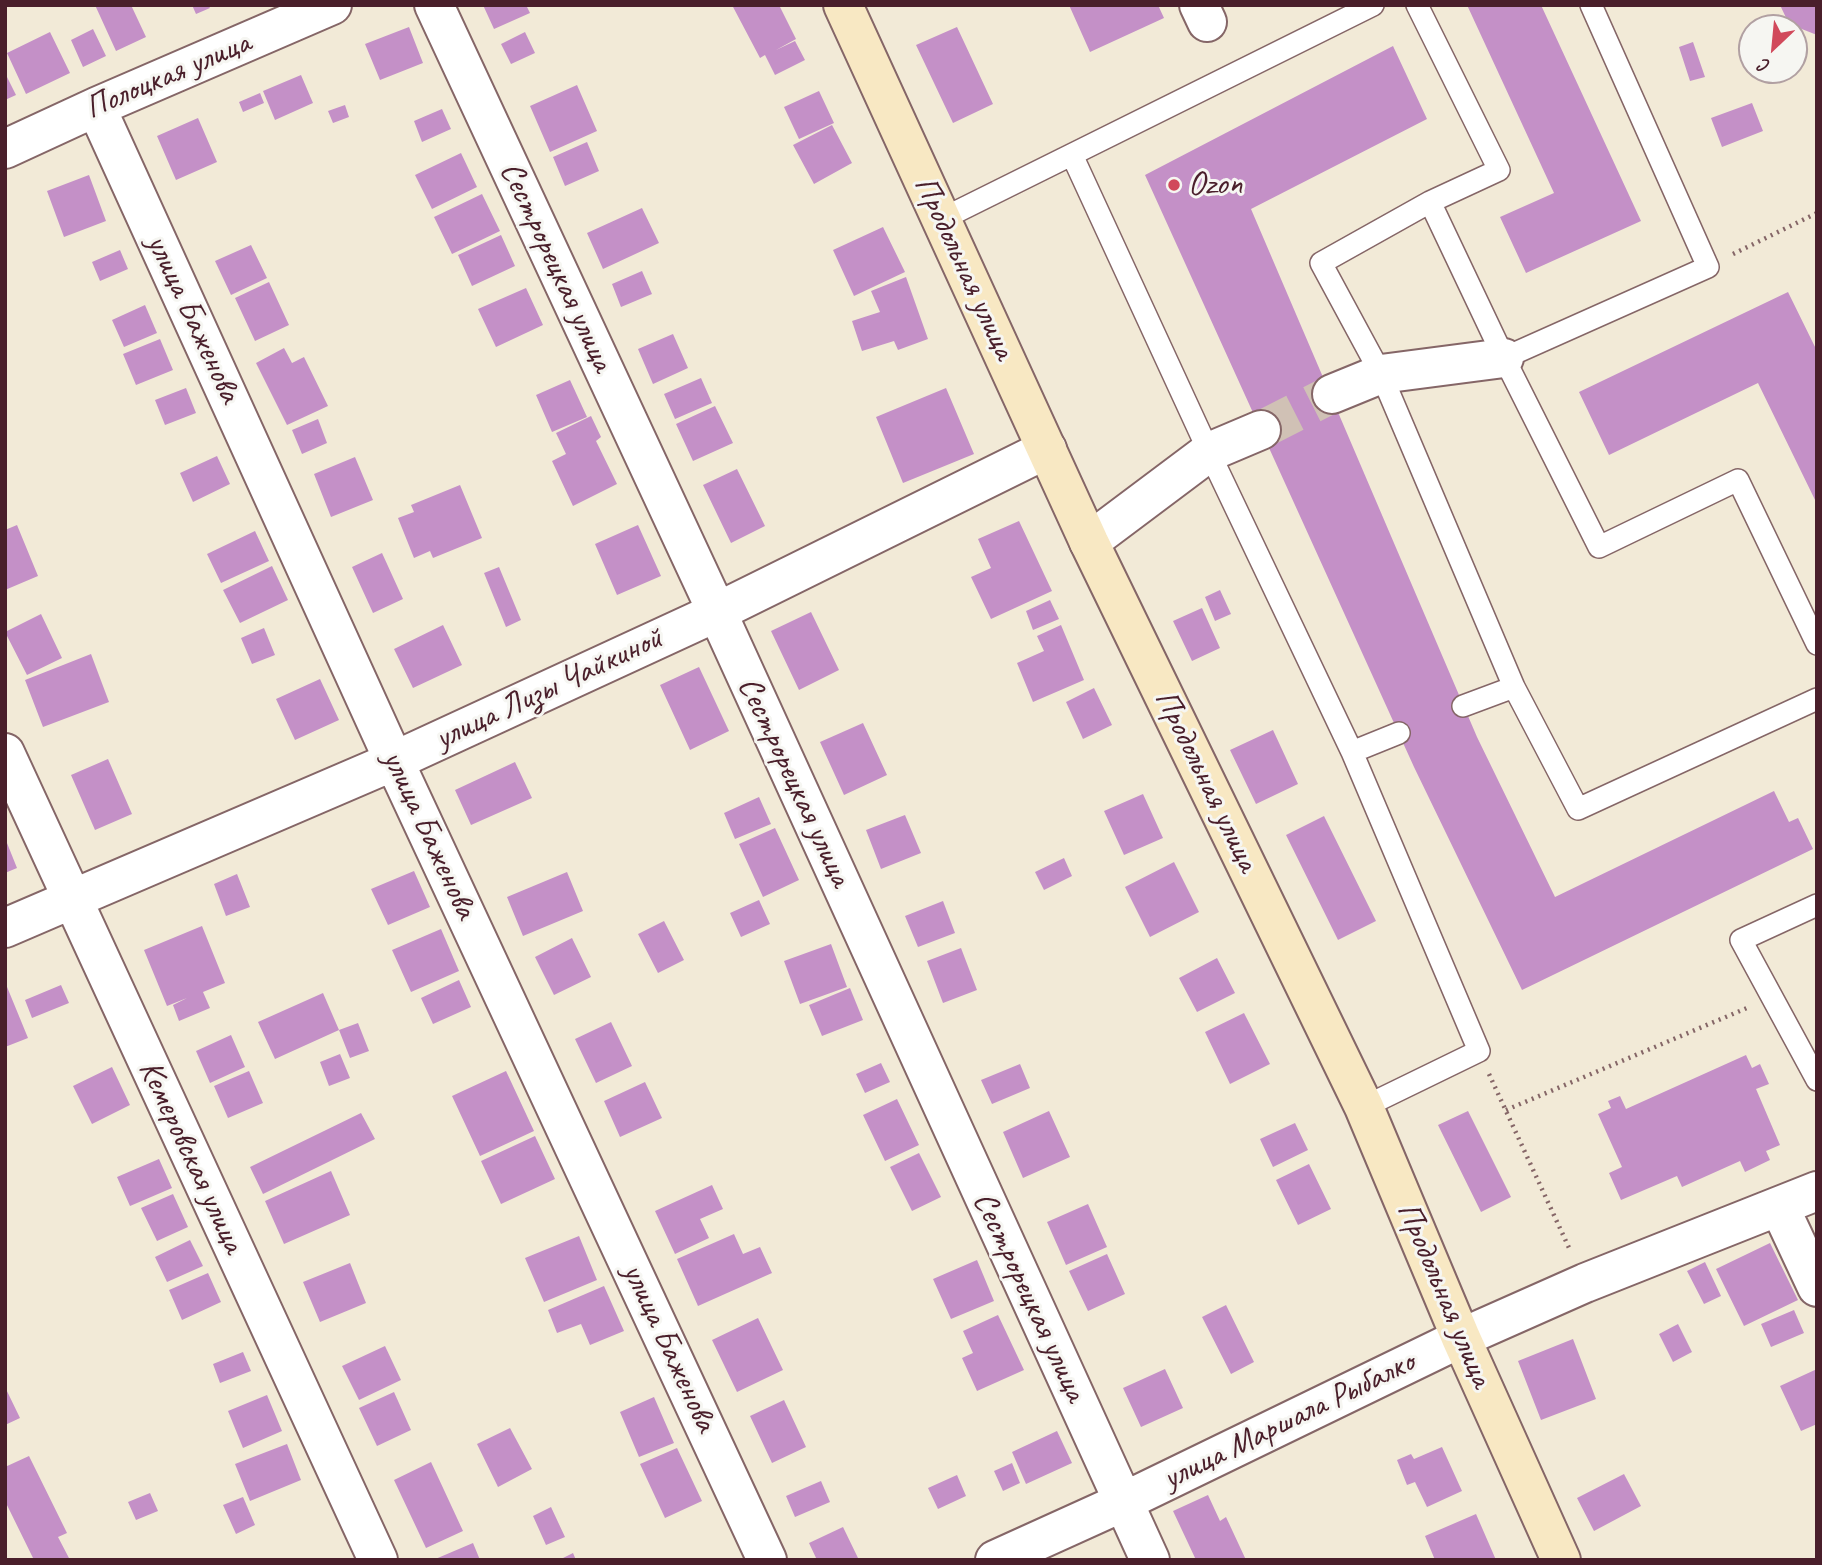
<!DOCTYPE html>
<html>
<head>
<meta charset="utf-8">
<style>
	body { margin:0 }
	#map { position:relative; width:1822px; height:1565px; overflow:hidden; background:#f2ead7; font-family:Caveat,sans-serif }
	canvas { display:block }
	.frame { position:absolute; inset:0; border:7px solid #4a1f2b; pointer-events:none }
	.north { position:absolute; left:1738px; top:14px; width:70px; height:70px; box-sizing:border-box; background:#f6f6f2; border:2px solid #b1a0a2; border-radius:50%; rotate:206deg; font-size:19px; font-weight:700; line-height:28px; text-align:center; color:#4a1f2b }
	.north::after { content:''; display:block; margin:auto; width:24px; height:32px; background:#d1495b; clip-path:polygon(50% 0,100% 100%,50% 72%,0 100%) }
</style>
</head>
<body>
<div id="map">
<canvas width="1822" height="1565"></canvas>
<div class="frame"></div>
<div class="north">С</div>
</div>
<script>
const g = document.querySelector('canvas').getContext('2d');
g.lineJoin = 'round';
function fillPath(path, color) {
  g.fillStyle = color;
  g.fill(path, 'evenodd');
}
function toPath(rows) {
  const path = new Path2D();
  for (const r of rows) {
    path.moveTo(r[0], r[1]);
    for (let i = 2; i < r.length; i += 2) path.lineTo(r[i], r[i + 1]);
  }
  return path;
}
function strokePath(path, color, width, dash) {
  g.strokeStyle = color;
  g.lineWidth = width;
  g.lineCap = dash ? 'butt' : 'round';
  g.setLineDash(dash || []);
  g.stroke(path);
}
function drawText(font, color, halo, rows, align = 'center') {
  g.font = font + ' Caveat,sans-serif';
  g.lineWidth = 6;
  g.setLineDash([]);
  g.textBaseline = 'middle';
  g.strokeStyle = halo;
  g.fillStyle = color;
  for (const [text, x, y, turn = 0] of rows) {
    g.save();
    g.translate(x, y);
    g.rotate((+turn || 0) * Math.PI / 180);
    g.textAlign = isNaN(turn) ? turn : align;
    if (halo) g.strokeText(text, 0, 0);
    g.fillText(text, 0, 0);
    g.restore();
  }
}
const building = toPath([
	[95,5,131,5,146,37,116,51],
	[192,5,208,5,210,8,196,14],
	[483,5,526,5,530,13,494,29],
	[732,5,779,5,796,39,776,50,795,41,805,60,775,75,765,55,760,58],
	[1069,5,1158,5,1164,18,1090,52],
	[1467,5,1541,5,1641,221,1526,273,1500,217,1554,193],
	[1780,5,1817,5,1817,35,1789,24],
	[409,27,423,63,380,80,365,44],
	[957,27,993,104,953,123,916,45],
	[93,29,106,56,83,67,71,40],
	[50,32,70,73,26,94,7,53],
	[525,32,535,53,511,64,501,44],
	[1693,42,1705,77,1690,81,1679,47],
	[1393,46,1427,119,1251,209,1477,737,1555,897,1774,791,1789,822,1798,818,1813,849,1522,990,1414,767,1145,175],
	[5,73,16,95,5,100],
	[301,75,313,103,275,120,263,91],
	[577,85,597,131,550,152,530,106],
	[819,91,834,123,799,139,784,107],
	[260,93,264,103,243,112,239,102],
	[1752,103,1763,131,1722,147,1711,118],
	[345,105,349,117,333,123,328,111],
	[442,109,451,129,422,142,414,121],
	[198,118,217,162,176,180,157,136],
	[832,125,852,163,814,184,793,145],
	[587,142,599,171,565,186,553,157],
	[461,153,477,187,432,209,415,175],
	[89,175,106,221,64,237,47,191],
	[482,194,500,231,452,254,434,217],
	[642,208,659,243,603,269,587,233],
	[883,227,905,272,854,296,833,250],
	[501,235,515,266,472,286,458,255],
	[251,245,267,278,231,295,215,261],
	[120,250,128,269,100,281,92,262],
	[642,271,652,294,621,307,612,284],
	[906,277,928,339,898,350,894,341,862,351,852,321,880,312,871,291],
	[269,282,289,325,255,341,235,298],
	[526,288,543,325,496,347,478,309],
	[1788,292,1817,351,1817,504,1758,383,1609,455,1579,392],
	[145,305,157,333,124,347,112,320],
	[673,334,688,368,653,384,638,349],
	[160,339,173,370,136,385,123,354],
	[284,348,292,363,304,357,328,406,287,425,256,363],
	[701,378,712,403,675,419,664,394],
	[570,380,587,417,552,432,536,395],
	[186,388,196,413,165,425,155,400],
	[946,388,974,454,903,483,876,417],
	[715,406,733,443,693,461,676,424],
	[591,416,601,437,596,441,617,484,573,506,552,461,566,454,556,433],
	[318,419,327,443,302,454,292,430],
	[217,456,230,484,193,502,180,473],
	[355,457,373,500,331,517,314,474],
	[737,469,765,526,731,543,703,485],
	[460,485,482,538,433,558,430,551,414,558,398,518,414,512,411,505],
	[1019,521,1052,591,991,619,971,577,991,568,978,539],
	[17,525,38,576,5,590,5,530],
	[638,525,661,576,617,595,595,544],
	[255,531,269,561,221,583,207,554],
	[382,553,403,599,373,613,352,567],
	[272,566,288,600,240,623,223,590],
	[499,567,521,620,506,627,484,573],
	[1220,590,1231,614,1215,621,1205,597],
	[1050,600,1059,619,1033,630,1026,611],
	[1202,608,1220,648,1192,661,1173,621],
	[811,612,839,670,799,690,771,631],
	[41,614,62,658,27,675,5,632],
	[443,625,462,665,413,688,394,649],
	[1061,625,1084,680,1033,702,1017,663,1044,651,1037,636],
	[264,628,275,655,252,664,241,638],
	[91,654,109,702,43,727,25,680],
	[699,667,729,731,690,750,660,685],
	[320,679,339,720,295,740,276,699],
	[1094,688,1112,725,1083,739,1066,702],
	[863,723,887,775,844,795,820,742],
	[1273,730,1298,784,1256,804,1230,750],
	[108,759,132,814,95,830,71,775],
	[515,762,532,798,471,825,455,790],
	[1143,794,1163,838,1124,855,1104,811],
	[759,797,771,824,735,839,724,813],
	[905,815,921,853,881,869,866,830],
	[1324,816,1376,921,1338,940,1286,835],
	[775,828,799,880,763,897,739,844],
	[5,838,17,868,5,873],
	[1064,858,1072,876,1044,890,1035,872],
	[1174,862,1199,912,1150,937,1125,887],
	[414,871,430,907,388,925,371,889],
	[567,872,583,911,523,936,507,897],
	[237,874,250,907,226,916,214,884],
	[759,900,770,924,741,937,730,913],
	[943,901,955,933,918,947,905,916],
	[664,921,684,960,658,973,638,934],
	[202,926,225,983,203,992,210,1008,179,1021,173,1005,187,998,167,1006,144,950],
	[441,929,459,971,411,992,392,950],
	[572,938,591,977,554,995,535,957],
	[831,944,847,987,800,1004,784,961],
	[961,948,977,990,943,1003,927,961],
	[1217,958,1235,993,1197,1012,1179,978],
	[459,980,471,1007,433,1024,421,998],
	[5,982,28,1038,5,1047],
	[61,985,69,1003,32,1018,25,1000],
	[850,988,863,1020,822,1036,809,1005],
	[323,993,339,1030,275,1059,258,1022],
	[1244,1013,1270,1064,1230,1084,1205,1032],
	[611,1022,632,1066,596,1083,575,1039],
	[358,1023,369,1051,350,1058,339,1030],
	[231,1035,245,1067,210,1083,196,1051],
	[340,1054,350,1078,329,1086,320,1062],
	[1746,1055,1752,1068,1760,1064,1769,1084,1756,1089,1780,1145,1766,1151,1770,1160,1745,1172,1740,1161,1682,1187,1677,1176,1621,1200,1609,1173,1622,1167,1598,1114,1611,1108,1608,1101,1620,1096,1626,1109],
	[881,1063,890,1082,865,1093,856,1074],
	[1020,1064,1030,1088,992,1104,981,1080],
	[112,1067,130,1105,92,1124,73,1086],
	[249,1071,263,1103,228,1118,214,1086],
	[506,1071,534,1131,480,1156,452,1096],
	[645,1082,662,1118,620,1137,604,1101],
	[897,1099,919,1145,885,1161,863,1115],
	[1049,1111,1070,1157,1023,1178,1003,1132],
	[1468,1111,1511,1197,1481,1212,1438,1125],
	[361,1113,375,1139,263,1194,250,1167],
	[1295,1123,1308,1150,1273,1167,1260,1139],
	[535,1136,555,1179,501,1204,481,1161],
	[919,1153,941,1197,912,1211,890,1167],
	[159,1159,172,1188,130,1206,117,1177],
	[1309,1164,1331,1209,1298,1225,1276,1180],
	[331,1171,350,1215,284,1244,265,1201],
	[712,1185,723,1209,700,1219,709,1238,675,1254,655,1211],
	[173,1194,188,1227,157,1241,141,1208],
	[1088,1204,1107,1247,1066,1265,1047,1222],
	[734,1234,743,1254,760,1247,772,1273,698,1306,677,1259],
	[579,1236,597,1280,544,1302,525,1258],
	[190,1240,203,1266,167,1282,155,1257],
	[1770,1243,1798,1300,1744,1326,1716,1269],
	[1107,1254,1125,1294,1088,1311,1069,1271],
	[977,1260,994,1301,951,1319,933,1279],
	[1705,1262,1721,1296,1704,1304,1687,1271],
	[350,1263,366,1303,320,1322,303,1282],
	[208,1273,221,1302,182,1320,169,1290],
	[604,1286,624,1331,590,1345,581,1324,557,1333,548,1310],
	[1226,1305,1254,1362,1231,1374,1202,1317],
	[1794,1310,1804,1333,1771,1347,1761,1324],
	[998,1315,1024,1370,977,1391,962,1358,973,1353,963,1331],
	[758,1318,783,1370,737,1392,712,1340],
	[1678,1324,1692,1352,1673,1362,1659,1334],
	[1573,1339,1596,1399,1541,1420,1518,1361],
	[385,1346,401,1380,359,1400,342,1366],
	[243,1352,251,1371,220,1383,213,1364],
	[1165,1369,1183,1408,1141,1427,1123,1388],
	[1817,1369,1817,1424,1801,1431,1780,1386],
	[5,1387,20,1418,5,1425],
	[394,1392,411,1430,377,1446,359,1408],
	[267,1395,282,1431,243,1448,228,1411],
	[654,1397,674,1443,639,1457,620,1412],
	[784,1400,806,1447,772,1463,750,1416],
	[510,1428,532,1469,498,1487,477,1444],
	[1057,1431,1072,1463,1026,1484,1012,1452],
	[287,1444,301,1480,250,1501,235,1464],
	[1442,1447,1462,1491,1427,1507,1415,1482,1407,1485,1397,1460,1411,1454,1414,1459],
	[677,1448,702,1501,665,1518,640,1464],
	[29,1456,67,1533,58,1537,70,1560,34,1560,5,1501,5,1467],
	[431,1462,463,1531,426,1548,394,1480],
	[1012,1463,1020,1483,1003,1491,994,1471],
	[1624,1474,1641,1506,1594,1531,1577,1498],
	[957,1475,966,1496,938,1509,928,1488],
	[821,1481,830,1502,795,1517,786,1496],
	[150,1493,158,1511,136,1520,128,1502],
	[1208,1495,1220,1521,1226,1517,1246,1560,1196,1560,1173,1511],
	[243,1497,255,1525,236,1534,223,1505],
	[551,1507,565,1537,546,1545,533,1516],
	[1476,1514,1496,1560,1435,1560,1425,1536],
	[843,1527,858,1558,817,1560,809,1543],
	[473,1543,480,1560,433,1560],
	[573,1553,576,1560,559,1560]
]);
const streetTunnel = toPath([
	[1261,430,1332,394]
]);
const path = toPath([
	[1733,254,1817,213],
	[1489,1074,1570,1250],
	[1506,1110,1747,1008]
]);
const lane = toPath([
	[1417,5,1499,170,1430,202,1504,358,1599,547,1738,480,1817,644],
	[1072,155,1209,452,1352,752],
	[1430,202,1321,263,1381,374,1514,687],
	[942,219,1373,5],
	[1504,358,1708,267,1591,5],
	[1463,706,1514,687,1578,809,1817,699],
	[1817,905,1741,940,1817,1080],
	[1364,1107,1479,1051,1352,752,1399,733]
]);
const street = toPath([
	[434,5,717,612,1150,1560],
	[1199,5,1207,22],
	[96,107,394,761,767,1560],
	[5,149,96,107,332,5],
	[1332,394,1381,374,1504,358],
	[1089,542,1209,452,1261,430],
	[5,753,378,1560],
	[5,928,394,761,717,612,1047,449],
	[1779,1206,1817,1287],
	[995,1560,1123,1502,1461,1338,1585,1283,1817,1191]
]);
const secondary = toPath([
	[843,5,1089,542,1364,1107,1461,1338,1561,1560]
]);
const markers = [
	[1174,185,7,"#d1495b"]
];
const streetNames = [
	["Полоцкая улица",168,76,-23],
	["Сестрорецкая улица",556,267,65],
	["Продольная улица",964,268,65],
	["улица Баженова",193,319,65],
	["улица Лизы Чайкиной",549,689,-25],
	["Продольная улица",1206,781,64],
	["Сестрорецкая улица",794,782,65],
	["улица Баженова",429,835,65],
	["Кемеровская улица",191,1157,65],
	["Продольная улица",1444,1295,67],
	["Сестрорецкая улица",1029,1297,65],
	["улица Баженова",669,1348,65],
	["улица Маршала Рыбалко",1289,1421,-26]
];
const poiNames = [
	["Ozon",1188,185]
];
fillPath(building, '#c490c7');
strokePath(streetTunnel, '#d0c1b5', 38, [38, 19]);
strokePath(lane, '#856667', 24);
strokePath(street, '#856667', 42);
strokePath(secondary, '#856667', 42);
strokePath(path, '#856667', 4.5, [2, 5]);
strokePath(lane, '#fff', 21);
strokePath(street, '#fff', 38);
strokePath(secondary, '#f8e8c3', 38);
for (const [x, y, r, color] of markers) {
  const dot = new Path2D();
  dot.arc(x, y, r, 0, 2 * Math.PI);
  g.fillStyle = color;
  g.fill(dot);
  strokePath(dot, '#f6f6f2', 2.5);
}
drawText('33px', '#4a1f2b', '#f6f6f2', streetNames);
drawText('33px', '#4a1f2b', '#f6f6f2', poiNames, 'left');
</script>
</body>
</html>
